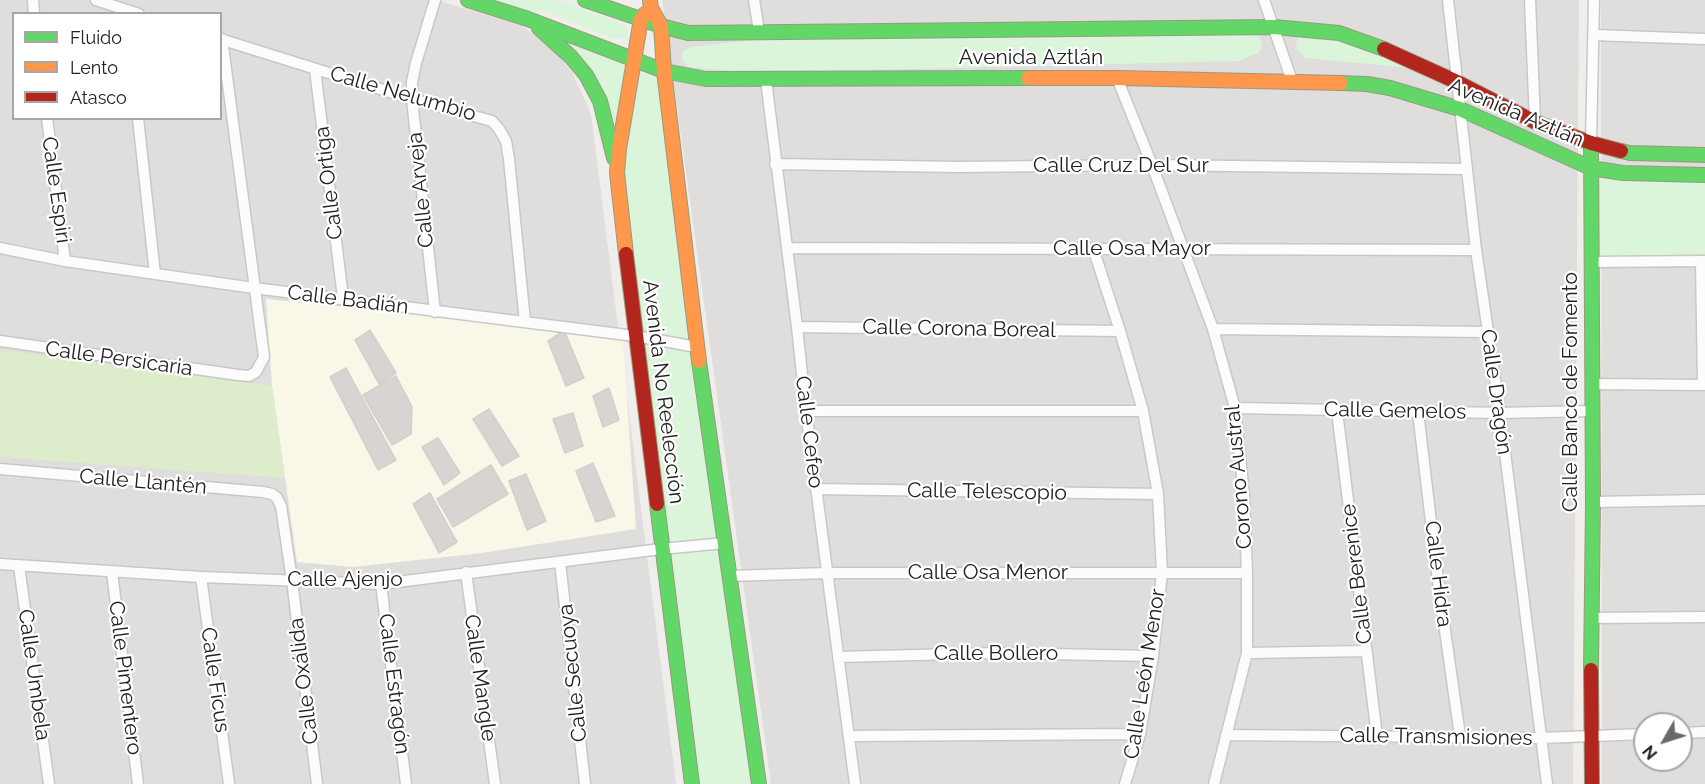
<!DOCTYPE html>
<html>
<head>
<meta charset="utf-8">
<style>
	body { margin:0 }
	#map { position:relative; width:1705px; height:784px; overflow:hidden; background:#f0eeeb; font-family:Raleway,sans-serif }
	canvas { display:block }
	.legend { position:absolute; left:12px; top:12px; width:210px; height:108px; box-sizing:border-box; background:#fff; border:2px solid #a7a7a7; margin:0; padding:8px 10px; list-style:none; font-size:18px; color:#222 }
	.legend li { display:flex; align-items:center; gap:12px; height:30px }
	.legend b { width:30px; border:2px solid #a7a7a7 }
	.north { position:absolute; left:1633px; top:712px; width:60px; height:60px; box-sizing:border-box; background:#fff; border:2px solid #a7a7a7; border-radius:50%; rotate:231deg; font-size:16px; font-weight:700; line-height:24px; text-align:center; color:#222 }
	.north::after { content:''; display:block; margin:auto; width:21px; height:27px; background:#6a6968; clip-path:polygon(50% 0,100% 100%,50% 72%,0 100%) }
</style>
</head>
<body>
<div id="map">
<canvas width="1705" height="784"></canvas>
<ul class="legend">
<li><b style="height:8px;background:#63d668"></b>Fluido</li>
<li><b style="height:8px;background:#ff974d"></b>Lento</li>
<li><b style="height:8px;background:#b3261e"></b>Atasco</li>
</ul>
<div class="north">N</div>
</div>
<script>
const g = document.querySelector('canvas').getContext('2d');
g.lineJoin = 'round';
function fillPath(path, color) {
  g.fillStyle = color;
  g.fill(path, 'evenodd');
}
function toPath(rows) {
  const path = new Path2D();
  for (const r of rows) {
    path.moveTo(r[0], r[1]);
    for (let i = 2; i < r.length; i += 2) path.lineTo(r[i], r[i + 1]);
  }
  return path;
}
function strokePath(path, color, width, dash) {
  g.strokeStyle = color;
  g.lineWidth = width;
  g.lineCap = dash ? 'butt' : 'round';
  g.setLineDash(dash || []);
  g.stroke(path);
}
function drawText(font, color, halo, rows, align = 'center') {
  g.font = font + ' Raleway,sans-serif';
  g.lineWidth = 4.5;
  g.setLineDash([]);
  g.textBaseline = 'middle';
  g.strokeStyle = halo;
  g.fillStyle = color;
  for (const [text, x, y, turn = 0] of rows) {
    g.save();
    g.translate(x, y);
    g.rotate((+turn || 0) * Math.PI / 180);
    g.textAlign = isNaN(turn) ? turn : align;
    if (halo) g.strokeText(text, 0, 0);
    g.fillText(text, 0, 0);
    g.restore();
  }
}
const residential = toPath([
	[0,0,436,0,523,26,556,53,572,72,591,114,676,784,0,784],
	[14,14,220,14,220,118,14,118],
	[662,0,1579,0,1573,784,771,784],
	[1601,0,1705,0,1705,784,1602,784],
	[1645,724,1681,724,1681,760,1645,760]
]);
const education = toPath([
	[266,299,564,330,623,341,636,529,482,553,353,567,297,562,272,386]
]);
const grass = toPath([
	[0,350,272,386,285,478,0,457]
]);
const park = toPath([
	[498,0,562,1,620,23,627,28,628,36,614,39,550,13,526,10],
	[528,19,664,71,760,784,691,784,617,173,585,75],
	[1248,28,1260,37,1262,47,1258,53,1239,61,749,73,688,67,682,59,682,52,690,47,772,38],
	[1298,32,1349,43,1412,68,1305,58,1296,48],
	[1591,168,1705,175,1705,261,1591,262]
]);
const building = toPath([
	[370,330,396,373,379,384,355,340,370,330],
	[564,330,584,378,566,386,548,341,564,330],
	[346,368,396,460,378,470,330,377,346,368],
	[396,376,412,407,411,434,392,445,363,395,396,376],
	[609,388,619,420,603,427,593,396,609,388],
	[489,409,519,456,502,466,473,419,489,409],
	[573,413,583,446,565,453,553,419,573,413],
	[438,438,460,473,444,485,422,447,438,438],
	[593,463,615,516,596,522,576,471,593,463],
	[491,465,508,494,453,527,437,499,491,465],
	[526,474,546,521,527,530,509,481,526,474],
	[430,493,457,542,439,553,413,504,430,493]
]);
const street = toPath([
	[33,0,34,14],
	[96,0,139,14],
	[754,0,759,31],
	[1264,0,1292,81],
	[1448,0,1476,250,1500,413,1547,784],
	[1530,0,1535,122],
	[1594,35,1705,39],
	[220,39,412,99,492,121,499,129,506,141,509,159,525,322],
	[315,69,343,298],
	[1117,78,1152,165,1213,329,1235,408,1244,495,1247,573,1247,653,1214,784],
	[766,80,797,327,806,411,855,784],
	[47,118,65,261],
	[138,118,155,274],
	[1591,143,1594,0],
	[775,164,958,167,1152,165,1466,169],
	[0,248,65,261,254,288,635,336,697,347],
	[787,248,1476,250],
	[1093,248,1120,331,1143,411,1158,494,1162,573,1153,656,1140,734,1125,784],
	[1701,261,1703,385],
	[1591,262,1705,261],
	[435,312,412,99,412,82,416,63,435,0],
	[797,327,1120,331],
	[1213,329,1488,332],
	[0,341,238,375,249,376,256,372,264,357,222,39],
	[1591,384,1705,385],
	[1235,408,1500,413,1591,411],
	[806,411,1143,411],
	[1337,411,1377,736],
	[1418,412,1438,581,1460,736],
	[0,469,263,492,272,494,277,498,281,506,292,580,317,784],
	[816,489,1158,494],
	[1593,502,1705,500],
	[560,562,585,784],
	[0,564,201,577,381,584,661,549,725,543],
	[19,566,49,784],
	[112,572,138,784],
	[466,572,495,784],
	[729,576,827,573,1247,573],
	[201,577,229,784],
	[381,584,406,784],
	[1591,618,1705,617],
	[1247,653,1366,651],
	[838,657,995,653,1153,656],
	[1681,733,1705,732],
	[1226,735,1541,738,1645,734],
	[849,736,1140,734]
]);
const fast = toPath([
	[468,0,528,19,664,71,706,79,1028,78],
	[585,0,661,26,688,33,1274,27,1339,33,1384,49],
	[539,28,571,57,586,75,600,101,614,158],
	[1341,83,1367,84,1390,88,1460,109,1591,168,1623,173,1705,175],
	[1591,143,1593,502,1591,670],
	[1621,151,1630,153,1705,155],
	[699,361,759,784],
	[657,504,692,784]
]);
const slow = toPath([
	[650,0,651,8,661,26,664,71,699,361],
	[1028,78,1117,78,1341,83],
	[626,254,617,173,619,149,641,19,645,14]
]);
const jam = toPath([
	[1384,49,1457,82,1535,122,1591,143,1621,151],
	[626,254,657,504],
	[1591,670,1592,784]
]);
const streetNames = [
	["Avenida Aztlán",1031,58],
	["Calle Nelumbio",403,94,16],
	["Avenida Aztlán",1516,113,23],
	["Calle Cruz Del Sur",1121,166],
	["Calle Ortiga",329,183,-97],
	["Calle Espiri",56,190,82],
	["Calle Arveja",421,190,-96],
	["Calle Osa Mayor",1132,249],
	["Calle Badián",348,300,7],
	["Calle Corona Boreal",959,329,1],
	["Calle Persicaria",119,359,8],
	["Avenida No Reelección",663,392,83],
	["Calle Dragón",1496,392,82],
	["Calle Banco de Fomento",1571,392,-90],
	["Calle Gemelos",1395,411,1],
	["Calle Cefeo",809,432,83],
	["Corono Austral",1239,477,-95],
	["Calle Llantén",143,482,5],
	["Calle Telescopio",987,492,1],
	["Calle Osa Menor",988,573],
	["Calle Berenice",1357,574,-97],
	["Calle Hidra",1438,574,83],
	["Calle Ajenjo",345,580],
	["Calle Bollero",996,654],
	["Calle Secuoya",573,673,-96],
	["Calle León Menor",1145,674,-81],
	["Calle Umbela",34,675,82],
	["Calle Pimentero",125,678,83],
	["Calle Mangle",480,678,82],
	["Calle Ficus",215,680,82],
	["Calle Oxálida",304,681,-97],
	["Calle Estragón",394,684,83],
	["Calle Transmisiones",1436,737,1]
];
fillPath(residential, '#dfdedc');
fillPath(education, '#f8f7e8');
fillPath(grass, '#ddeccb');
fillPath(park, '#daf5da');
fillPath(building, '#d7d4d2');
strokePath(building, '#d3d0cc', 1.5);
strokePath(street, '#c9c8c7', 13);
strokePath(fast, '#999a82', 16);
strokePath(slow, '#999a82', 16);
strokePath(jam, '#999a82', 16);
strokePath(street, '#fdfcfc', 10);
strokePath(fast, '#63d668', 14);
strokePath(slow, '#ff974d', 14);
strokePath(jam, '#b3261e', 14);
drawText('21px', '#222', '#fff', streetNames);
</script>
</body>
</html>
